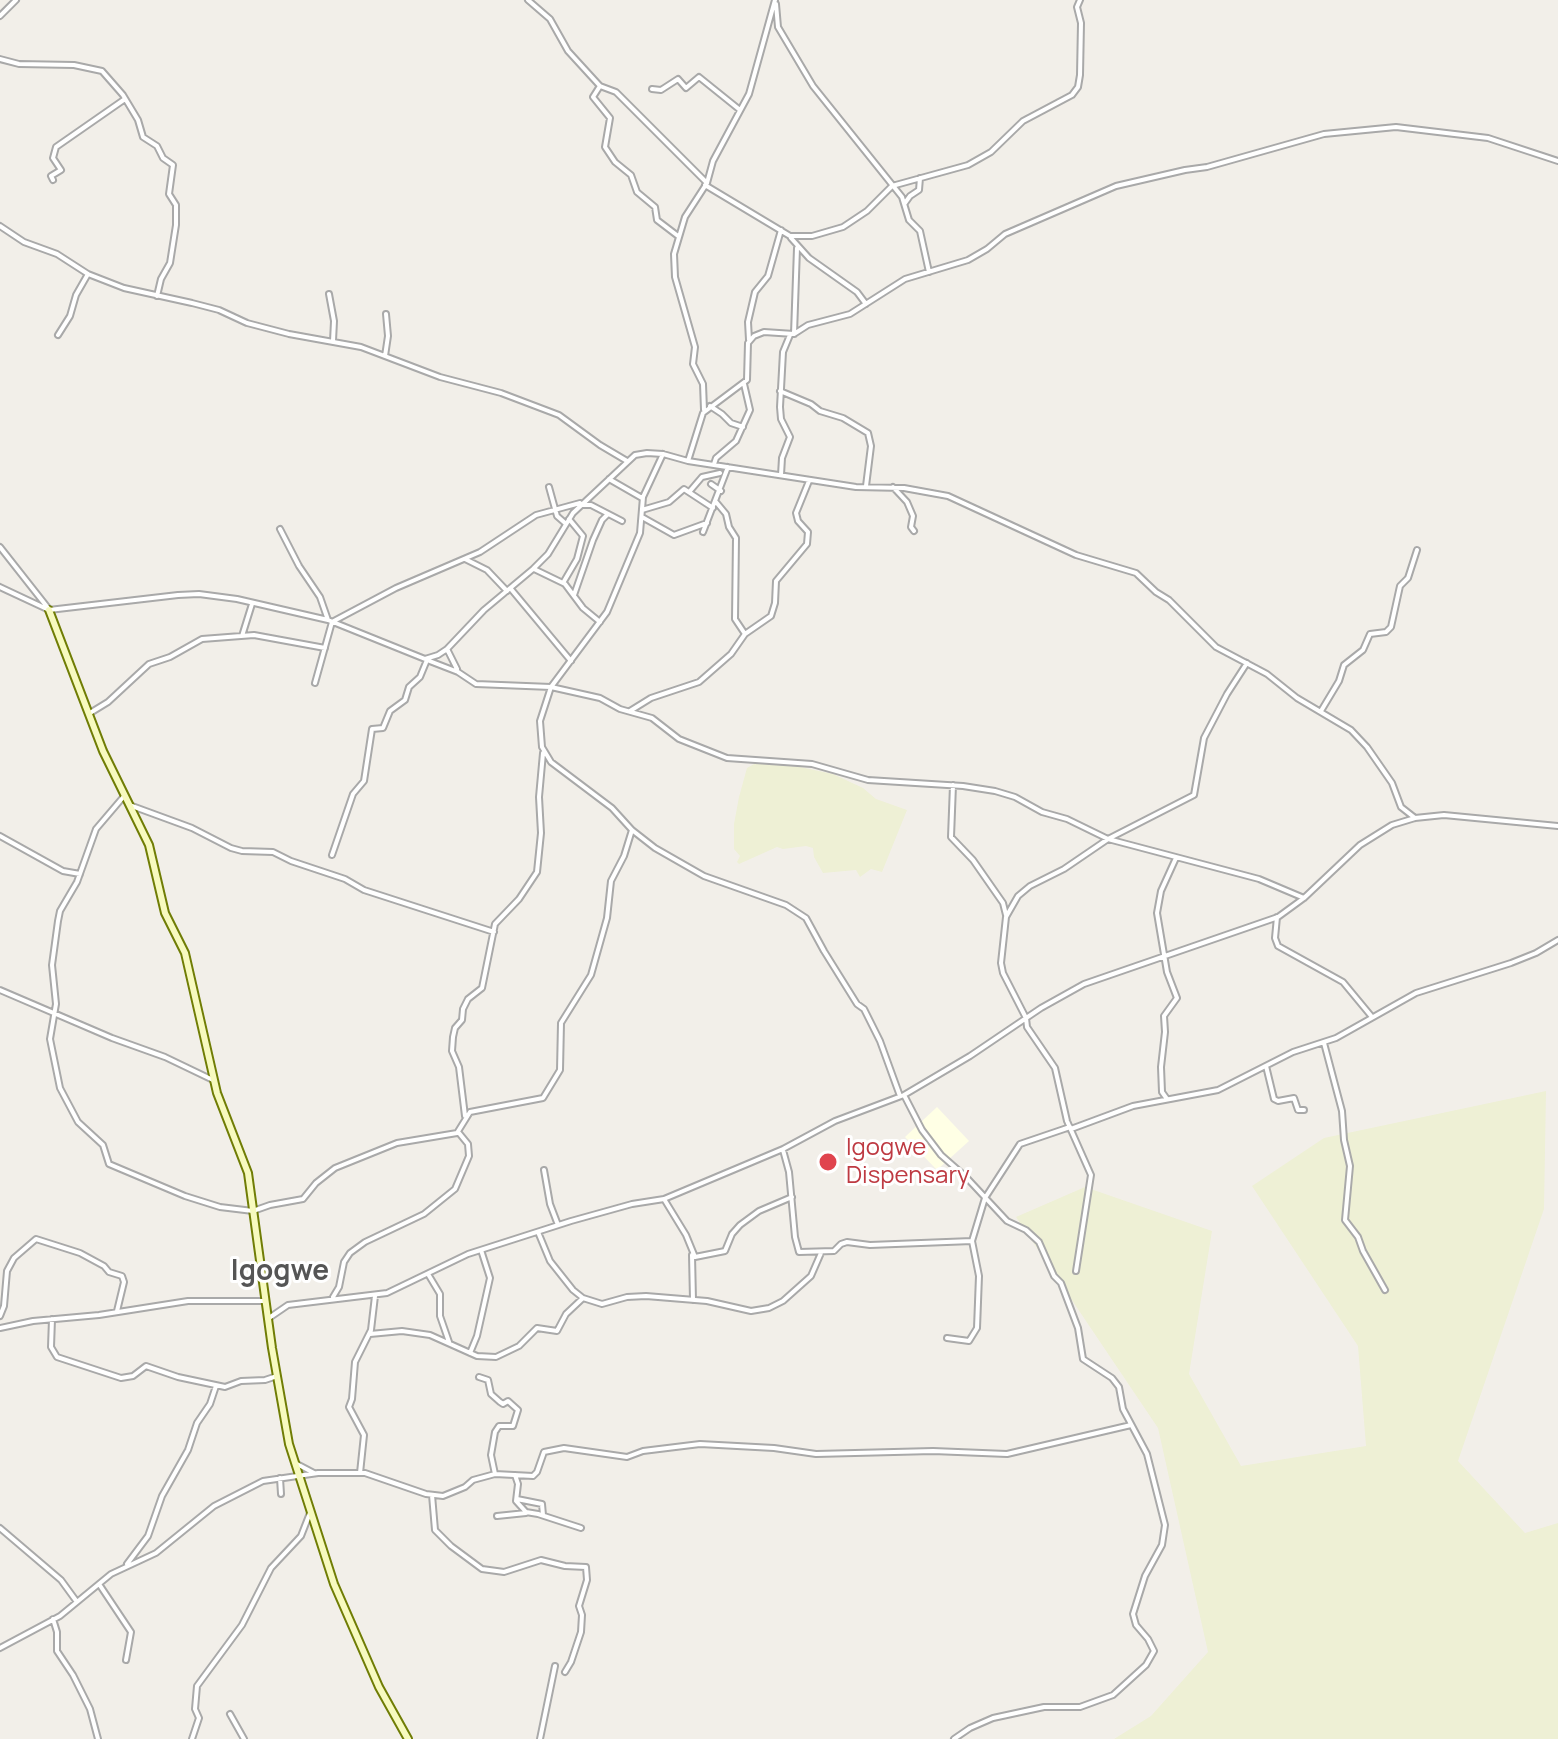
<!DOCTYPE html>
<html>
<head>
<meta charset="utf-8">
<style>
	body { margin:0 }
	canvas { display:block; background:#f2efe9 }
</style>
</head>
<body>
<canvas width="1558" height="1739"></canvas>
<script>
const g = document.querySelector('canvas').getContext('2d');
g.lineJoin = 'round';
function fillPath(path, color) {
  g.fillStyle = color;
  g.fill(path, 'evenodd');
}
function toPath(rows) {
  const path = new Path2D();
  for (const r of rows) {
    path.moveTo(r[0], r[1]);
    for (let i = 2; i < r.length; i += 2) path.lineTo(r[i], r[i + 1]);
  }
  return path;
}
function strokePath(path, color, width, dash) {
  g.strokeStyle = color;
  g.lineWidth = width;
  g.lineCap = dash ? 'butt' : 'round';
  g.setLineDash(dash || []);
  g.stroke(path);
}
function drawText(font, color, halo, rows, align = 'center') {
  g.font = font + ' Manrope,sans-serif';
  g.lineWidth = 6;
  g.setLineDash([]);
  g.textBaseline = 'middle';
  g.strokeStyle = halo;
  g.fillStyle = color;
  for (const [text, x, y, turn = 0] of rows) {
    g.save();
    g.translate(x, y);
    g.rotate((+turn || 0) * Math.PI / 180);
    g.textAlign = isNaN(turn) ? turn : align;
    if (halo) g.strokeText(text, 0, 0);
    g.fillText(text, 0, 0);
    g.restore();
  }
}
const education = toPath([
	[937,1107,969,1141,937,1170,905,1137]
]);
const farmland = toPath([
	[756,763,800,767,833,774,863,788,876,799,907,810,882,872,871,869,860,877,856,870,823,873,814,857,813,848,806,846,783,849,777,847,739,864,737,862,740,856,734,849,734,824,739,797,747,768],
	[1546,1091,1544,1209,1458,1461,1525,1533,1558,1523,1558,1739,1114,1739,1151,1716,1208,1652,1158,1428,1016,1217,1085,1187,1212,1231,1189,1374,1241,1466,1366,1446,1358,1346,1252,1186,1324,1138]
]);
const street = toPath([
	[528,0,550,19,568,51,600,86,616,92,707,183],
	[776,4,778,27,813,86,902,197,909,220,920,231,929,272],
	[0,16,16,0],
	[0,59,19,64,74,65,102,71,123,95,138,120,143,137,157,146,163,158,173,165,169,194,176,205,176,225,170,263,161,279,157,296],
	[600,86,593,97,610,118,605,147,615,162,631,175,637,192,655,207,657,220,678,236],
	[652,89,661,90,678,79,686,88,699,77,740,110],
	[53,180,51,176,61,170,53,158,56,147,125,99],
	[705,185,790,236,812,236,843,227,867,211,892,186,968,165,991,152,1023,121,1072,95,1078,87,1080,75,1081,23,1077,7,1080,0],
	[905,203,910,196,919,190,920,178],
	[0,226,24,242,57,254,88,274,124,288,192,303,219,310,247,323,289,334,361,347,440,377,501,393,559,415,600,445,627,461],
	[791,238,809,258,857,292,866,304],
	[329,294,334,321,333,341],
	[794,334,797,248],
	[58,335,70,316,76,295,88,274],
	[749,340,748,322,755,292,768,276,781,230],
	[385,356,388,336,386,314],
	[780,391,811,404,820,411,843,418,868,433,871,446,866,486],
	[710,406,722,414,731,423,743,427],
	[704,410,703,384,693,364,695,347,675,277,674,254,685,217,707,183,713,161,749,94,775,0],
	[663,454,643,497,640,533,607,612,551,687,540,721,542,747,551,762,612,808,632,830,655,848,704,876,786,905,806,918,824,951,857,1004,864,1009,880,1041,900,1096],
	[688,461,703,413,747,380,748,343,754,336,764,332,794,334,808,325,850,314,905,279,968,260,987,249,1005,234,1116,186,1185,170,1207,167,1324,134,1396,127,1488,138,1558,161],
	[714,464,716,458,736,441,750,410,744,384],
	[781,475,782,458,790,437,781,419,780,407,783,352,790,335],
	[609,479,642,498],
	[711,484,721,491],
	[549,487,557,516,565,523],
	[893,487,907,502,913,516,911,527,914,531],
	[690,491,702,477,720,473],
	[716,502,726,514,729,527,736,538,735,619,745,634],
	[582,505,591,505,622,521],
	[642,510,669,502,684,489,713,508],
	[642,517,674,535,707,523],
	[280,529,299,566,320,597,328,620],
	[703,532,728,467],
	[0,547,48,608],
	[465,559,487,570,507,591],
	[534,569,565,584,583,608,600,622],
	[563,583,577,559,583,536,569,519],
	[0,587,49,610,178,595,199,594,237,599,328,620,425,659,438,655,447,649,484,610,533,569,548,554,573,513,635,455,647,453,663,454,688,461,856,487,904,488,948,496,1076,555,1136,573,1156,592,1169,600,1216,647,1267,674,1297,698,1351,730,1367,747,1392,783,1401,807,1415,818],
	[511,589,571,661],
	[574,595,593,540,602,520,608,514],
	[242,636,252,604],
	[447,649,457,669],
	[427,660,458,672,476,684,551,687,600,698,620,709,652,718,679,739,727,758,812,764,868,780,963,786,995,791,1015,797,1042,812,1067,819,1108,839,1259,879,1304,898],
	[315,683,332,622,396,588,480,552,536,515,580,503],
	[630,711,651,698,699,682,731,654,745,634,771,616,775,603,776,581,807,544,808,532,798,521,796,513,809,481],
	[1321,711,1339,681,1344,665,1363,650,1370,634,1386,632,1391,627,1400,586,1408,578,1417,550],
	[90,713,108,702,149,664,170,657,202,639,254,635,325,648],
	[953,785,951,837,973,860,1003,903,1006,915],
	[125,795,96,829,77,882,60,911,58,921,52,965,56,1004,50,1039,60,1088,78,1122,103,1145,109,1164,185,1196,220,1207,253,1211,270,1205,303,1199,316,1183,335,1168,397,1143,457,1133,470,1112,543,1098,560,1070,561,1023,591,975,607,918,611,881,624,856,632,830],
	[132,806,192,828,231,848,242,851,273,852,291,861,345,879,364,890,494,932],
	[0,836,63,871,80,874],
	[332,855,353,794,364,781,372,729,383,728,390,711,405,700,409,687,420,677,427,660],
	[1277,917,1275,938,1278,946,1343,982,1372,1017],
	[0,990,112,1038,165,1057,215,1081],
	[1324,1043,1342,1111,1344,1140,1350,1166,1345,1220,1358,1237,1363,1251,1385,1290],
	[1266,1066,1274,1099,1278,1101,1294,1098,1298,1110,1304,1110],
	[904,1095,922,1130,941,1155,966,1177,1007,1221,1026,1230,1039,1242,1054,1276,1061,1283,1078,1328,1083,1359,1112,1378,1119,1387,1123,1409,1147,1454,1165,1525,1162,1545,1145,1576,1133,1614,1136,1625,1148,1639,1154,1651,1146,1665,1113,1695,1080,1707,1044,1707,993,1718,970,1728,954,1739],
	[1167,1099,1162,1092,1161,1067,1165,1032,1164,1016,1177,998,1167,972,1157,913,1161,891,1176,858],
	[465,1116,459,1067,452,1051,453,1037,455,1028,462,1020,463,1009,468,999,482,988,495,924,519,899,537,872,541,833,539,797,543,753],
	[1071,1129,1133,1106,1218,1090,1293,1052,1336,1038,1416,993,1511,963,1536,953,1558,940],
	[783,1150,789,1172,795,1237,799,1252,834,1251,841,1244,847,1242,870,1245,972,1241],
	[544,1170,550,1204,558,1225],
	[664,1199,686,1235,695,1257,725,1251,732,1234,740,1225,759,1211,792,1197],
	[538,1232,550,1261,573,1290,583,1298,602,1304,627,1297,646,1296,707,1301,751,1311,769,1308,783,1301,811,1276,821,1253],
	[692,1255,693,1300],
	[1076,1271,1091,1175,1067,1121,1055,1068,1027,1027,1026,1018,1003,973,1001,963,1006,917,1018,896,1030,886,1064,869,1108,839,1194,795,1204,738,1227,694,1247,663],
	[428,1274,440,1294,440,1316,449,1342],
	[333,1297,339,1287,344,1262,350,1253,365,1242,424,1214,455,1189,469,1156,468,1144,459,1133],
	[0,1316,4,1306,7,1271,14,1258,36,1239,80,1253,104,1266,109,1272,122,1276,124,1282,117,1311],
	[269,1318,288,1305,387,1293,468,1254,571,1221,632,1204,664,1199,783,1149,835,1121,904,1095,970,1056,1041,1008,1084,984,1278,917,1304,898,1360,845,1392,825,1415,818,1444,815,1558,826],
	[52,1319,51,1347,57,1357,121,1378,133,1376,146,1366,178,1377,225,1387,241,1381,265,1380,277,1376],
	[0,1328,33,1321,99,1315,188,1301,266,1301],
	[370,1334,402,1331,430,1335,477,1356,496,1357,519,1346,537,1328,557,1331,566,1314,583,1298],
	[947,1338,969,1341,977,1328,979,1276,972,1241,985,1198,1020,1144,1070,1127],
	[470,1353,477,1336,490,1278,481,1250],
	[479,1377,488,1380,491,1394,500,1402,503,1404,508,1401,518,1410,513,1426,499,1426,495,1432,491,1455,495,1474],
	[295,1463,314,1473],
	[360,1473,364,1435,349,1407,352,1399,355,1362,371,1330,375,1296],
	[515,1475,518,1484,516,1501,526,1512,538,1514,581,1528],
	[280,1478,281,1494],
	[432,1495,435,1530,451,1546,482,1569,504,1572,541,1560,565,1566,586,1567,587,1580,579,1606,582,1615,581,1632,571,1662,565,1672],
	[517,1499,542,1504,543,1515],
	[497,1516,526,1513],
	[0,1528,61,1580,77,1602],
	[127,1564,148,1536,162,1496,188,1450,197,1423,210,1404,216,1386],
	[99,1584,131,1632,126,1660],
	[53,1619,57,1632,57,1651,73,1675,90,1709,98,1739],
	[0,1648,60,1616,111,1574,156,1553,214,1506,263,1481,318,1473,365,1473,426,1494,443,1496,465,1487,473,1480,495,1474,533,1476,537,1472,544,1452,564,1448,627,1457,643,1451,700,1444,774,1448,816,1454,933,1451,1007,1454,1131,1425],
	[230,1714,244,1739],
	[192,1739,199,1718,195,1709,197,1686,242,1625,271,1568,301,1536,310,1513],
	[540,1739,555,1666]
]);
const secondary = toPath([
	[49,610,103,751,149,845,165,913,185,953,217,1093,248,1173,272,1348,289,1444,334,1584,379,1687,408,1739]
]);
const markers = [
	[828,1162,10,"#e0444e"]
];
const healthNames = [
	["Igogwe",846,1148],
	["Dispensary",846,1176]
];
const quarterNames = [
	["Igogwe",280,1272]
];
fillPath(education, '#ffffe5');
fillPath(farmland, '#eef0d5');
strokePath(street, '#a9a9a9', 8);
strokePath(secondary, '#707d05', 10);
strokePath(street, '#fff', 4);
strokePath(secondary, '#f7fabf', 6);
for (const [x, y, r, color] of markers) {
  const dot = new Path2D();
  dot.arc(x, y, r, 0, 2 * Math.PI);
  g.fillStyle = color;
  g.fill(dot);
  strokePath(dot, '#fff', 3);
}
drawText('24px', '#be3a42', '#fff', healthNames, 'left');
drawText('bold 28px', '#555', '#fff', quarterNames);
</script>
</body>
</html>
